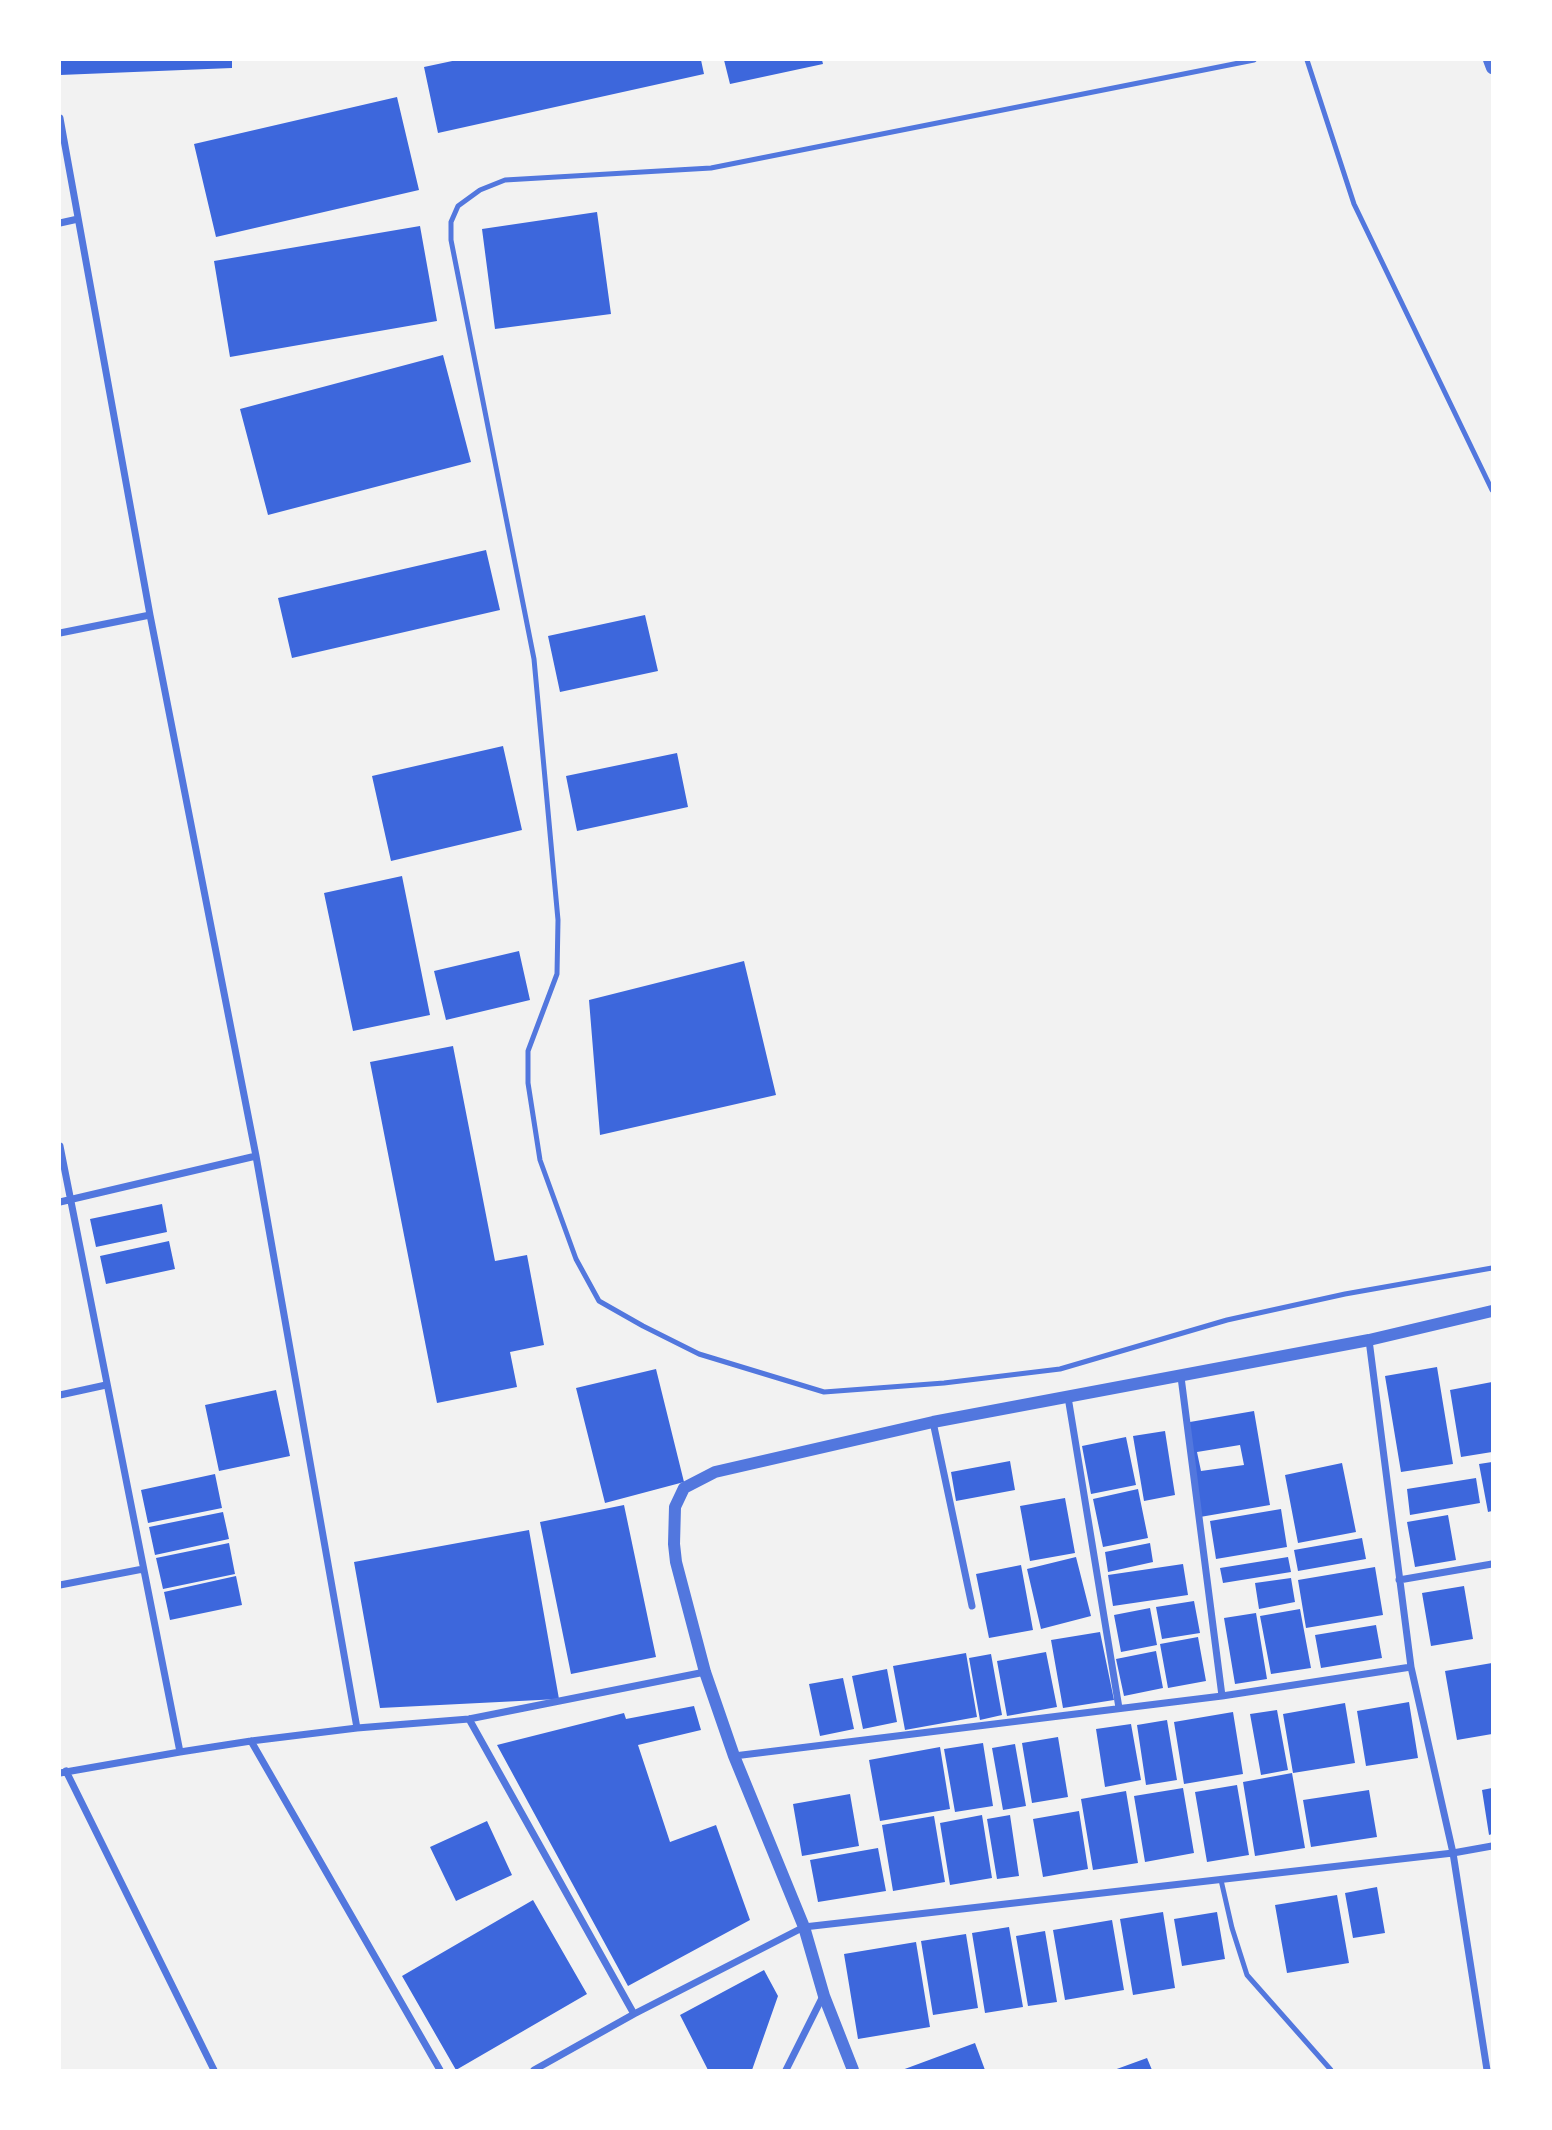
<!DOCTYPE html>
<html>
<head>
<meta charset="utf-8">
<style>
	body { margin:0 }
	#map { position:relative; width:1552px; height:2130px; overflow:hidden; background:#f2f2f2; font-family:"Zilla Slab",serif }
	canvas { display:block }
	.frame { position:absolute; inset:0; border:61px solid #fff; pointer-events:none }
</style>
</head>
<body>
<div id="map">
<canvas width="1552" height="2130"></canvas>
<div class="frame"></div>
</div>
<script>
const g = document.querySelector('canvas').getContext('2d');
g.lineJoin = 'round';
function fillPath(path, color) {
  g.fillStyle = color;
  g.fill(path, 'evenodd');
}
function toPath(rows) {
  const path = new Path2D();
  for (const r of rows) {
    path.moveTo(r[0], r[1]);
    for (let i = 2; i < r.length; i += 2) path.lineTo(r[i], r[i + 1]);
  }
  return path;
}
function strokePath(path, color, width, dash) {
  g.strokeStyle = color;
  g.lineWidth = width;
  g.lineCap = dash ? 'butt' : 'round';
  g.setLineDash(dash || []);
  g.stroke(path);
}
const building = toPath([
	[60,60,232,60,232,68,60,75],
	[457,60,701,60,704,74,438,133,424,67],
	[724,60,822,60,823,64,730,84],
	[397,97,419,190,216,237,194,144],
	[597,212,611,314,495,329,482,229],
	[420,226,437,321,230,357,214,261],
	[443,355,471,462,268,515,240,409],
	[486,550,500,610,292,658,278,598],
	[645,615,658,671,560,692,548,636],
	[503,746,522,830,391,861,372,776],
	[677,753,688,807,577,831,566,776],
	[402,876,430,1015,353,1031,324,893],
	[519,951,530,1000,446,1020,434,971],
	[744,961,776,1095,600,1135,589,1000],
	[453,1046,495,1261,527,1255,544,1345,510,1352,517,1387,437,1403,370,1062],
	[162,1204,167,1232,96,1247,90,1219],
	[169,1241,175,1269,106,1284,100,1256],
	[1437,1367,1453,1464,1401,1472,1385,1376],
	[656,1369,684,1482,605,1503,576,1388],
	[1492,1382,1492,1452,1461,1457,1450,1390],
	[276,1390,290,1456,219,1471,205,1405],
	[1254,1411,1270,1505,1200,1517,1184,1423],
	[1240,1445,1244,1465,1201,1471,1197,1452],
	[1165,1431,1175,1495,1144,1501,1133,1436],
	[1126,1437,1136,1485,1091,1494,1082,1446],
	[1010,1461,1015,1490,956,1501,951,1472],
	[1492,1462,1492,1511,1488,1512,1479,1464],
	[1342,1463,1356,1532,1298,1543,1285,1475],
	[215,1474,222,1508,148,1523,141,1490],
	[1476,1478,1480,1503,1410,1515,1407,1489],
	[1138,1489,1148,1538,1103,1547,1093,1499],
	[1065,1498,1075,1553,1030,1561,1020,1506],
	[624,1505,656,1657,571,1674,540,1522],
	[1281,1509,1287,1547,1216,1559,1210,1521],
	[223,1512,229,1539,155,1555,149,1527],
	[1448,1515,1456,1560,1415,1567,1407,1522],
	[529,1530,559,1699,380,1708,354,1562],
	[1362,1538,1366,1559,1298,1571,1294,1550],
	[229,1543,235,1574,163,1589,156,1558],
	[1150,1543,1153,1562,1108,1572,1105,1552],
	[1076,1557,1091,1616,1041,1629,1027,1569],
	[1288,1557,1291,1572,1223,1583,1220,1568],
	[1183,1564,1188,1595,1113,1606,1108,1575],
	[1021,1565,1033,1630,989,1638,976,1574],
	[1375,1567,1383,1615,1306,1628,1298,1580],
	[236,1576,242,1605,170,1620,164,1592],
	[1291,1578,1295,1602,1259,1609,1255,1583],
	[1464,1586,1473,1639,1431,1646,1422,1593],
	[1194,1601,1200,1633,1162,1639,1156,1607],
	[1150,1608,1157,1645,1121,1652,1114,1615],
	[1300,1609,1311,1668,1271,1674,1260,1616],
	[1256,1613,1267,1679,1235,1684,1224,1618],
	[1376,1625,1382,1658,1321,1668,1315,1635],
	[1100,1632,1114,1700,1063,1708,1051,1640],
	[1198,1637,1206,1681,1168,1688,1160,1644],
	[1156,1651,1163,1688,1124,1696,1116,1659],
	[1046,1652,1057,1707,1007,1716,997,1661],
	[966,1653,977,1717,905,1730,893,1666],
	[991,1654,1002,1715,980,1720,969,1658],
	[1492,1663,1492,1734,1457,1740,1445,1671],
	[887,1669,897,1722,863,1729,852,1676],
	[843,1678,854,1729,820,1736,809,1684],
	[1409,1702,1418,1758,1366,1766,1357,1711],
	[1345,1703,1355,1763,1293,1773,1283,1714],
	[694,1706,701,1730,638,1745,670,1842,716,1825,750,1920,628,1986,497,1745,624,1713,626,1719],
	[1277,1710,1288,1770,1261,1775,1250,1714],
	[1233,1712,1243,1774,1184,1784,1174,1722],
	[1167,1720,1177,1780,1146,1785,1137,1725],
	[1131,1724,1141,1780,1105,1787,1096,1729],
	[1058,1737,1068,1797,1032,1803,1022,1743],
	[983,1743,993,1806,955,1812,944,1749],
	[1015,1744,1026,1806,1003,1810,992,1748],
	[940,1747,950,1809,880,1821,869,1760],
	[1292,1773,1305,1848,1255,1856,1243,1782],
	[1237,1785,1249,1855,1207,1862,1195,1792],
	[1183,1788,1194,1853,1145,1862,1134,1796],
	[1492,1788,1492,1834,1489,1835,1482,1790],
	[1369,1790,1377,1837,1311,1847,1303,1800],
	[1126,1791,1138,1863,1093,1870,1081,1799],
	[850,1794,859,1846,802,1856,793,1804],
	[1079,1811,1088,1869,1043,1877,1033,1819],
	[982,1815,992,1878,950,1885,940,1823],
	[1010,1815,1019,1876,997,1879,987,1819],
	[934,1816,945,1882,893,1891,882,1825],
	[487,1821,512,1875,456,1901,430,1847],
	[878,1848,886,1891,818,1902,810,1860],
	[1377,1887,1385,1933,1353,1938,1345,1893],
	[1337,1895,1349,1963,1287,1973,1275,1905],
	[533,1900,587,1994,456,2070,402,1976],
	[1163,1912,1175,1988,1133,1995,1120,1919],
	[1217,1912,1225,1959,1182,1966,1174,1919],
	[1112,1920,1124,1990,1065,2000,1053,1930],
	[1009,1927,1023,2007,985,2013,972,1933],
	[1045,1931,1057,2002,1028,2006,1016,1936],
	[966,1934,978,2008,933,2015,921,1941],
	[916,1942,930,2027,858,2039,844,1954],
	[764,1970,778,1996,752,2070,708,2070,680,2015],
	[975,2043,985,2070,902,2070],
	[1147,2058,1152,2070,1114,2070]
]);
const service = toPath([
	[1254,60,711,168,505,180,480,190,458,206,451,222,451,240,534,659,558,920,557,974,528,1051,528,1083,540,1160,576,1259,599,1301,643,1326,699,1354,824,1392,944,1383,1060,1369,1227,1320,1345,1294,1492,1268],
	[1307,60,1354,204,1492,490],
	[1221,1880,1232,1928,1247,1975,1331,2070]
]);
const minor = toPath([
	[60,118,150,615,256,1156,357,1728],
	[60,223,78,219],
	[60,633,150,615],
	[60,1146,180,1752,251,1741,357,1728,469,1719,705,1672],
	[60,1202,256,1156],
	[1369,1340,1411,1667,1453,1853,1487,2070],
	[1181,1377,1222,1696],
	[60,1395,106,1385],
	[1068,1397,1119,1708],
	[933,1422,972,1606],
	[1399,1580,1492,1564],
	[60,1585,143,1569],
	[469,1719,634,2014],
	[251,1741,440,2070],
	[734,1756,1222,1696,1411,1667],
	[66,1771,214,2070],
	[60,1773,180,1752],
	[534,2070,634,2014,804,1927,1453,1853,1492,1846],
	[786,2070,823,1996]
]);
const tertiary = toPath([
	[1489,60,1492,68],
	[853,2070,824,1996,804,1927,734,1756,705,1672,676,1562,674,1544,675,1507,684,1488,715,1472,933,1422,1369,1340,1492,1311]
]);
fillPath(building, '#3d67dc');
strokePath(service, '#5277de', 5);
strokePath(minor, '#5277de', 7);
strokePath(tertiary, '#5277de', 12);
</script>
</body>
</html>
